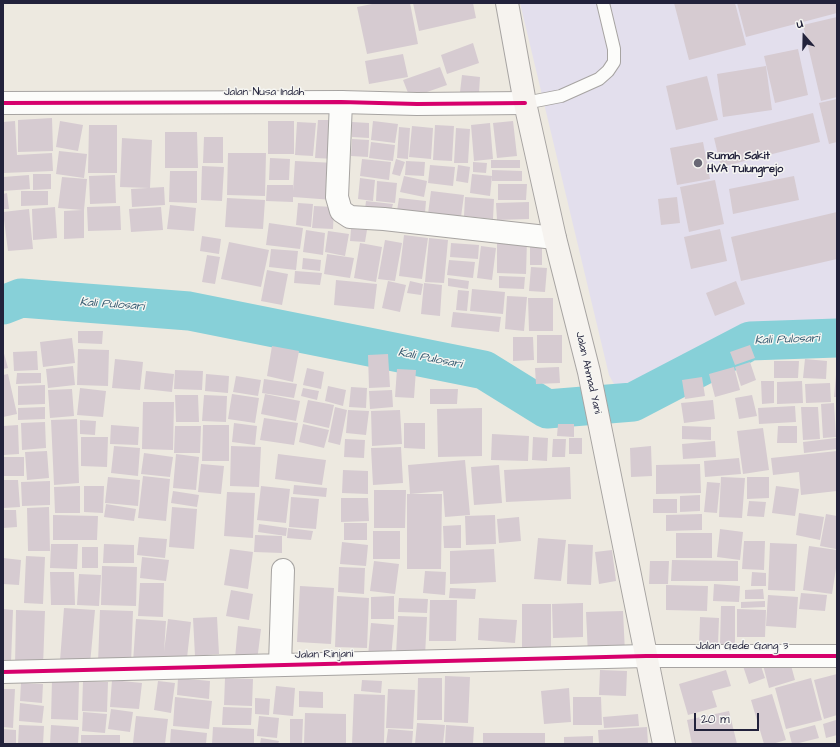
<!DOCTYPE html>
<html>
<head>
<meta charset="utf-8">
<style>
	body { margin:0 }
	#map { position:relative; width:840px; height:747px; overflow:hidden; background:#ede9e0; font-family:"Architects Daughter",sans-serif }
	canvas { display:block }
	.frame { position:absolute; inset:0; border:4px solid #22223b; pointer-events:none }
	.north { position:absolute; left:784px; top:16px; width:40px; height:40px; -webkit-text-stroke:3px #f6f6f2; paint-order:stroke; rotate:340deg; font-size:11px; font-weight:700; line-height:16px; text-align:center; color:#22223b }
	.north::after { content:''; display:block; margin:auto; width:14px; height:18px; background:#22223b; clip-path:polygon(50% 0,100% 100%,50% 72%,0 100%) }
	.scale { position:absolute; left:694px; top:713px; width:65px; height:18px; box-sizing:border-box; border:2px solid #22223b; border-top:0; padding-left:5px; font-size:12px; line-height:14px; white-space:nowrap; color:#22223b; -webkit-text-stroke:3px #f6f6f2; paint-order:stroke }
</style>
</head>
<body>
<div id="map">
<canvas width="840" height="747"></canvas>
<div class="frame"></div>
<div class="north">U</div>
<div class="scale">20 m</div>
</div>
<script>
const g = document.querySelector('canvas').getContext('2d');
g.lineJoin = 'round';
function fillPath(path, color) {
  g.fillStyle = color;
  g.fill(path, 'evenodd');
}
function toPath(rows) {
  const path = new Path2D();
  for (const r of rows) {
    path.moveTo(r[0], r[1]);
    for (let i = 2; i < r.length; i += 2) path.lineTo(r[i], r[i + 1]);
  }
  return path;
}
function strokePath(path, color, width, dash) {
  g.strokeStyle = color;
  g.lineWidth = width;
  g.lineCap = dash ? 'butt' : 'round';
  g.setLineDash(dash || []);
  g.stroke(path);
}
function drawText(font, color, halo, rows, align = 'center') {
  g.font = font + ' "Architects Daughter",sans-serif';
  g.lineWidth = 3;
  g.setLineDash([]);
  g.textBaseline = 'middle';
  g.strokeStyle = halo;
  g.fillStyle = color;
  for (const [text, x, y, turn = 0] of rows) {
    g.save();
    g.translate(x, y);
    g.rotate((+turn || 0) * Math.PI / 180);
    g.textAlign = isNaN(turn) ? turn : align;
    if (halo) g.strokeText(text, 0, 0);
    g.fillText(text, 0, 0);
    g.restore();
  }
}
const built = toPath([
	[520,3,837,3,837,343,763,322,616,388,609,375]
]);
const river = toPath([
	[3,305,21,298,189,311,484,370,547,409,633,402,750,341,837,338]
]);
const building = toPath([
	[377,3,410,3,418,44,367,54,357,7],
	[413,3,473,3,476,18,419,31],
	[674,3,735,3,746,45,689,60],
	[737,3,837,3,837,13,746,37],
	[837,17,837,97,821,101,803,25],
	[473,43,479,63,447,74,441,55],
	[798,49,808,95,775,103,764,56],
	[403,54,408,77,369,84,365,61],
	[766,66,772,110,723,117,717,74],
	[440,67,447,85,410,98,403,80],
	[462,75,480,77,479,93,460,92],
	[707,76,718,120,676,130,666,86],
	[837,99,837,142,829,144,819,103],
	[813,113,820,142,721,167,714,138],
	[52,118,53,151,18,152,18,120],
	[318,120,338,120,336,159,315,158],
	[15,121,17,155,52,153,53,171,3,173,3,122],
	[60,121,83,125,78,151,56,147],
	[268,121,294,121,294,154,268,154],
	[373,121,398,124,395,143,371,140],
	[513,121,517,156,497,158,493,123],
	[297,122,316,123,313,156,295,155],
	[352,122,369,123,369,138,352,137],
	[490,123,493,159,474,161,471,125],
	[89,125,117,125,117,173,88,173],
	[435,125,454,126,452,161,433,160],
	[412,126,433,128,431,159,409,157],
	[399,127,410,128,408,159,397,158],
	[456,128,470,129,468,163,454,163],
	[165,132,197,132,198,168,165,168],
	[204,137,223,137,223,163,203,163],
	[122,138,152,140,150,188,120,187],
	[352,139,369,140,368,157,351,156],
	[371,142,395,145,393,161,369,158],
	[703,142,710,179,677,185,670,148],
	[59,151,87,154,84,178,56,174],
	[228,153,266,153,265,196,227,195],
	[270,158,290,159,289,180,269,180],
	[362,159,391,162,389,180,360,176],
	[396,159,405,162,400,176,392,174],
	[491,160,520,160,520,168,491,168],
	[295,161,335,163,333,200,293,197,293,202,266,201,267,185,293,185,293,191],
	[406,161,425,162,424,176,405,175],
	[473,162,487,163,486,173,473,172],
	[430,165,455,167,453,186,428,183],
	[458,165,470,167,468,183,456,181],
	[202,166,224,167,222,201,201,200],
	[492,170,522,171,522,181,492,181],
	[170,171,197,171,197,203,169,202],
	[33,174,51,174,51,189,33,190],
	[472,174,492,176,490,196,470,193],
	[29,175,30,189,3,191,3,177],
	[115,175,116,203,90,204,89,176],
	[404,176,427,181,424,197,400,192],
	[794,176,799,200,733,214,729,189],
	[62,177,87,179,84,210,84,238,64,239,64,211,82,210,58,208],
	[360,178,375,180,373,201,358,199],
	[715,180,724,224,689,232,680,187],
	[377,181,397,183,395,203,376,201],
	[498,184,527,184,526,200,498,200],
	[164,187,165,205,132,207,131,189],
	[21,191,48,191,48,205,21,206],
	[431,191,464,195,461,217,428,214],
	[7,193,9,209,3,209,3,194],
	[465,197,494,199,493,219,464,216],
	[677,197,680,223,661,225,658,199],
	[227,198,265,200,263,229,225,227],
	[399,198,426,201,425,213,397,211],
	[366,201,393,204,391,211,365,209],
	[529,202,529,219,497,220,496,203],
	[298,203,313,204,311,227,296,225],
	[170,205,196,208,194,231,167,229],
	[120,206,121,230,88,231,87,207],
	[314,206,334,207,333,229,312,228],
	[55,207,57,238,33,240,32,209],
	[161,207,163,230,131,232,129,209],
	[29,209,33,249,8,251,3,212],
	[837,212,837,259,741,281,731,237],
	[269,223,303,228,300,249,266,245],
	[351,229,367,230,365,242,350,241],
	[720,229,727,261,691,269,684,237],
	[306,230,325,233,323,255,303,252],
	[328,231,349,234,345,256,325,252],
	[404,235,428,238,422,279,399,276],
	[202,236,221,239,219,254,200,251],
	[429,238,448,240,444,283,425,282],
	[385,240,402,243,395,281,378,279],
	[497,240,527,240,526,274,497,273],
	[229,242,269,250,261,287,221,279],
	[360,243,382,247,376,282,354,278],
	[451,243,479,245,478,259,450,257],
	[530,243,542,243,542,265,530,265],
	[481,246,496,248,492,280,477,278],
	[271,249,298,251,296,270,269,267],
	[327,254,354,258,350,278,324,274],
	[207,255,220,257,215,284,202,282],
	[303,258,321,260,320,271,302,269],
	[449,260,475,262,473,278,447,275],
	[531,267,547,268,545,292,529,291],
	[267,270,288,274,282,305,261,301],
	[295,271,322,273,320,285,294,283],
	[499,276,525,277,524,289,499,288],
	[448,278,469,281,468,289,448,286],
	[336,280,377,284,374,309,334,305],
	[388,281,406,285,400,312,382,308],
	[410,281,423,284,421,295,407,293],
	[736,281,745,304,715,316,706,293],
	[424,283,442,285,440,316,421,314],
	[472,289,505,292,503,314,470,311],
	[458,290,469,291,467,311,456,310],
	[507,296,527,297,524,331,505,329],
	[528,298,553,298,553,331,529,331],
	[453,312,501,317,499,332,451,327],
	[78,331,103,331,102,344,78,343],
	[537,335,562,335,562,363,537,363],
	[513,337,533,337,534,360,513,361],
	[72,338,75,363,43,367,40,342],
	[750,345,755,358,735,365,730,352],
	[272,346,299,351,293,382,267,376],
	[78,349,109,350,108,386,77,385],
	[3,350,8,368,3,369],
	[37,351,38,370,14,371,13,352],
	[388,354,390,387,369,388,368,355],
	[115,359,143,362,140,390,112,388],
	[805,359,827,361,826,379,803,378],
	[774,361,799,361,798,378,774,378],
	[750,362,756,380,741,386,735,367],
	[73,366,75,385,48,388,46,369],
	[559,367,560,383,536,384,535,368],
	[734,367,740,390,715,397,709,374],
	[307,368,324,372,321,389,303,385],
	[397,369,416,370,414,398,395,397],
	[175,370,203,371,202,390,174,389],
	[146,371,174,374,172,392,144,389],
	[17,373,41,373,41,383,16,384],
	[8,374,17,414,3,417,3,375],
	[206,374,229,376,228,393,205,391],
	[836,375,837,375,837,397,834,397],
	[236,376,261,380,258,396,233,392],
	[702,377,705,396,685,399,682,380],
	[264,379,297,384,294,398,262,393],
	[761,381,774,381,774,403,762,404],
	[802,381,803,403,777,404,777,382],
	[830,383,831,402,806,403,805,384],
	[45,385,45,404,18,405,18,386],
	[328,386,346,390,343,406,325,401],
	[351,387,367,388,366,408,349,407],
	[80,388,106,391,103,417,77,415],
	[303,388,319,391,317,400,301,396],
	[72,389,74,416,50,418,48,390],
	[430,389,458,389,457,404,430,404],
	[392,390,393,407,370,409,369,391],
	[232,394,259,398,255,423,228,419],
	[265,394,300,401,296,421,261,414],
	[175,395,198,395,199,422,176,422],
	[204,395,227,396,226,422,202,421],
	[752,395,757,416,739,419,735,398],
	[308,400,334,405,329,428,303,422],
	[713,400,715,419,684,423,681,403],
	[143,402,174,402,173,450,142,449],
	[834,403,836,437,823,438,821,404],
	[795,406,796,422,759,424,758,408],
	[45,407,45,419,18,420,18,408],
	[335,407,347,410,340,445,328,442],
	[801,407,818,407,820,439,803,440],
	[482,408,482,456,438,457,437,409],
	[348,410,369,411,366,435,346,433],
	[400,410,402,444,372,446,371,411],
	[264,418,298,423,294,445,260,440],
	[77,419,79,483,54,485,51,420],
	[80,420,96,421,95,435,80,434],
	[45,422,46,448,22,450,21,423],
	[234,423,257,426,255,445,232,442],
	[404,423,425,423,425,449,404,448],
	[303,424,329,430,324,448,299,442],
	[558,424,574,424,574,437,557,436],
	[18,425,19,454,3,455,3,426],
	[111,425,139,427,138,445,110,444],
	[203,425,229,425,229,461,202,461],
	[175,426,201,426,200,453,174,453],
	[682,426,711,427,711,440,682,439],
	[778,426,797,426,797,443,777,443],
	[763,428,769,470,743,474,737,431],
	[492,434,529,436,528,461,491,460],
	[81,437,108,437,107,467,81,466],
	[533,437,548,438,547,461,532,460],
	[569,438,582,438,582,454,569,454],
	[836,438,837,449,804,453,803,442],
	[345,439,365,440,364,458,344,457],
	[553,439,566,439,565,457,552,457],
	[715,441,716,457,683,459,682,444],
	[114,446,140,448,138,476,111,473],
	[231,446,261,447,259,487,230,486],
	[651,446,652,476,631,477,630,448],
	[401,447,403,483,373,485,371,448],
	[47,451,49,478,27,480,25,452],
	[837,451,837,491,801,495,799,472,773,475,771,458],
	[144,453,173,457,170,477,141,474],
	[176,454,199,457,196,490,173,488],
	[278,454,326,460,322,485,275,479],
	[3,457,24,457,24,476,3,476],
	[739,458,741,474,705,477,704,461],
	[465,460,470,515,445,517,443,491,410,494,408,465],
	[201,464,224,466,221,494,198,492],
	[700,464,701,493,656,494,656,465],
	[499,465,502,503,474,505,471,467],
	[570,467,571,499,506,502,504,470],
	[343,470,368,471,368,494,342,493],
	[143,476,170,479,166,521,138,518],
	[108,477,140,480,138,506,105,503],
	[721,477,745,478,742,518,719,517],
	[747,477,769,477,769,498,747,499],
	[3,480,18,480,20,507,3,508],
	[50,481,50,505,22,506,21,482],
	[707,482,720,483,717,513,704,512],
	[294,485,327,488,326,497,293,494],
	[80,486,80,513,55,513,54,487],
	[84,486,104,486,103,513,84,512],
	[261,486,290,489,286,523,257,520],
	[776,486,799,489,795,516,772,513],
	[374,490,406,490,405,528,374,528],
	[173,491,199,495,197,507,171,503],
	[227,492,255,493,253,538,224,536],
	[407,494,442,494,441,569,407,569],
	[700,495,700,511,680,512,680,496],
	[291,497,319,499,316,529,289,527],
	[341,498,368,498,369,521,341,522],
	[653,499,677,499,677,513,653,513],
	[749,501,766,502,764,517,747,516],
	[106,504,136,509,134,521,104,517],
	[49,507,50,551,28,551,27,508],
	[172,507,197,509,194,549,169,547],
	[3,510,16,510,17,527,3,528],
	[799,513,824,517,820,540,796,535],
	[702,514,702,530,666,531,666,515],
	[826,514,837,516,837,541,836,549,820,546],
	[53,515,98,516,97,540,53,540],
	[495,515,496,544,466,545,465,516],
	[519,517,521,541,499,543,497,519],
	[344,523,367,523,367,540,344,540],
	[259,524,287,528,286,536,258,532],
	[461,525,461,548,444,548,443,526],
	[288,528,313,531,311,540,287,538],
	[720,529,743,532,740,560,717,557],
	[373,531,400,531,400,559,373,559],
	[676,533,712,533,712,558,676,558],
	[255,535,282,536,282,553,254,552],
	[139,537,167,539,165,558,137,555],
	[538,538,566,540,561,581,534,579],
	[744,541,765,541,764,570,742,569],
	[342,542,368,545,366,566,340,564],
	[770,543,797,544,795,591,768,590],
	[51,544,78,544,77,569,50,568],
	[104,544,134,545,134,563,103,563],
	[568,544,593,545,591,585,567,584],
	[809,546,837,550,837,562,832,594,803,590],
	[82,547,98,547,98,568,82,568],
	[230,549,253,552,248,589,224,585],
	[494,549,496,582,450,584,450,551],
	[612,550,616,581,599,584,595,552],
	[26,556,45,557,43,604,24,603],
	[142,557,169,560,166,581,140,578],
	[3,558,21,560,19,585,3,584],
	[672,560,738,561,738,581,671,581],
	[374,561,399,564,395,594,370,591],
	[650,561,669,561,668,584,649,584],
	[102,566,137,567,136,606,101,605],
	[339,567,365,568,364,594,338,592],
	[425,571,446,572,445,595,423,593],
	[50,572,74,572,75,605,51,605],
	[752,572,766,573,766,586,751,586],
	[79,574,101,575,99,606,77,605],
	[140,583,164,583,163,617,138,616],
	[714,584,740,586,739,602,713,601],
	[666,585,708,586,707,611,666,610],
	[300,586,334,588,331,644,297,642],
	[450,588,476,589,475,599,449,598],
	[763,589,764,599,745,599,745,590],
	[231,590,253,594,249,620,226,616],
	[801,593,827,595,825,611,799,609],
	[768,595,798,597,796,628,766,626],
	[337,596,369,598,367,648,335,647],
	[394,596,394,619,371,619,371,597],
	[399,598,428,599,427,613,398,612],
	[430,600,457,600,456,641,429,641],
	[765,601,765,607,741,608,741,602],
	[583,603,583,637,553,638,552,604],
	[522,604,551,604,551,652,522,652],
	[721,606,735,606,735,644,720,644],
	[64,608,95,610,90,664,60,661],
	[3,609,13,610,11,662,3,662],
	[737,609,766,610,765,637,737,637],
	[16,610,45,611,43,667,15,667],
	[100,610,133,611,131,664,98,663],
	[623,611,625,653,588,655,586,612],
	[398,616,427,617,425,656,396,655],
	[217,617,219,654,195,656,193,618],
	[700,617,719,618,718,645,699,645],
	[479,618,517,620,515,643,478,640],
	[136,619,166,621,164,652,168,619,191,622,187,658,164,656,163,663,133,662],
	[371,623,394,625,391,658,368,656],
	[238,626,261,629,257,661,235,658],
	[758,657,765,678,749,684,742,663],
	[789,658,795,680,769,688,763,665],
	[600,670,627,671,626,696,599,695],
	[726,670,731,686,712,691,717,707,688,715,679,684],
	[837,674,837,715,824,719,814,680],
	[445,676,470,677,468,723,444,722],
	[178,678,210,681,209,699,177,695],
	[225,678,253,679,252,706,224,705],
	[418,678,442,678,442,720,417,720],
	[811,678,822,720,786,729,775,688],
	[52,680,79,681,78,720,51,719],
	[112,680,142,683,139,709,110,707],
	[362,680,382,681,381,693,361,691],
	[83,681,108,682,107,712,82,711],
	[158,681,175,683,171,713,154,710],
	[21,683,43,684,42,703,20,701],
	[276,686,295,688,293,716,273,714],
	[569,688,571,722,544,724,541,691],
	[3,689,15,689,13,728,3,727],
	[388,689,415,690,413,729,386,728],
	[299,691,323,692,323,708,299,707],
	[354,694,385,695,384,744,352,744],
	[772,694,786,740,772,744,764,744,751,700],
	[175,697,212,701,209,729,173,726],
	[573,697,601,697,602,725,573,725],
	[255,698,270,699,269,715,255,714],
	[20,703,44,706,42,723,19,721],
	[223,707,252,708,251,725,222,725],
	[111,709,133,712,130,732,108,729],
	[729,711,737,744,692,744,687,720],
	[83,712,107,714,105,733,82,731],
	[305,713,346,714,346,744,304,744],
	[638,714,639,726,604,728,603,717],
	[136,716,168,719,165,744,133,743],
	[259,716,279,718,277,738,257,736],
	[290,719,303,719,302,744,290,744],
	[836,720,837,725,837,735,826,738,823,724],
	[417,723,445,725,443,744,415,744],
	[19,725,44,726,43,744,18,744],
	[51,725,79,727,78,744,50,744],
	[446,725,474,727,473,744,445,744],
	[815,725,819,738,795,744,792,744,789,732],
	[213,727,254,729,254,744,212,744],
	[647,727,648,744,599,744,598,730],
	[3,729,16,730,16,744,3,744],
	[171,729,207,733,206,744,170,744],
	[388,729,413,731,412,744,386,744],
	[483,733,545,733,545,744,483,744],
	[81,735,120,735,120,744,81,744],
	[593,736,593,744,564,744,564,737],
	[261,738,279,741,278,744,260,744]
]);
const service = toPath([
	[525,103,561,96,599,79,608,71,614,62,614,49,603,3]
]);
const minor = toPath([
	[341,102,337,197,341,211,350,217,384,219,555,238],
	[280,665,283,570],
	[3,672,646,656,837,656]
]);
const tertiary = toPath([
	[3,103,341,102,417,104,525,103]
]);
const secondary = toPath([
	[507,3,525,103,555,238,589,372,664,744]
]);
const cycleway = toPath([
	[3,103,341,102,417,104,525,103],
	[3,672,646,656,837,656]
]);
const markers = [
	[698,163,5,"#696875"]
];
const streetNames = [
	["Jalan Nusa Indah",264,93],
	["Jalan Ahmad Yani",588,373,77],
	["Jalan Gede Gang 3",742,647],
	["Jalan Rinjani",324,655,-1]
];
const poiNames = [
	["Rumah Sakit",707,157],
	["HVA Tulungrejo",707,170]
];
const waterNames = [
	["Kali Pulosari",112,305,4],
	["Kali Pulosari",787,340,-2],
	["Kali Pulosari",430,359,11]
];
fillPath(built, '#e3dfed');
strokePath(river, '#87d0d8', 39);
fillPath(building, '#d6cbd1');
strokePath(service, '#a7a4a2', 14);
strokePath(minor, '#a7a4a2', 24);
strokePath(tertiary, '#a7a4a2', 24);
strokePath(secondary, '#a7a4a2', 24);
strokePath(service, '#fcfcfa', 12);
strokePath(minor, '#fcfcfa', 22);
strokePath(tertiary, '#fcfcfa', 22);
strokePath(secondary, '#f6f3ef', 22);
strokePath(cycleway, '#d6006c', 4);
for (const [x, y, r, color] of markers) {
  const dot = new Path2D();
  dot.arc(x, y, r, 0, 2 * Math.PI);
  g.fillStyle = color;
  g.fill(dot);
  strokePath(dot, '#f6f6f2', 1.5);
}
drawText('11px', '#22223b', '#f6f6f2', streetNames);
drawText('bold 11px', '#22223b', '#f6f6f2', poiNames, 'left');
drawText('italic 12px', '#365b71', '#f6f6f2', waterNames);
</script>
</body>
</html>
